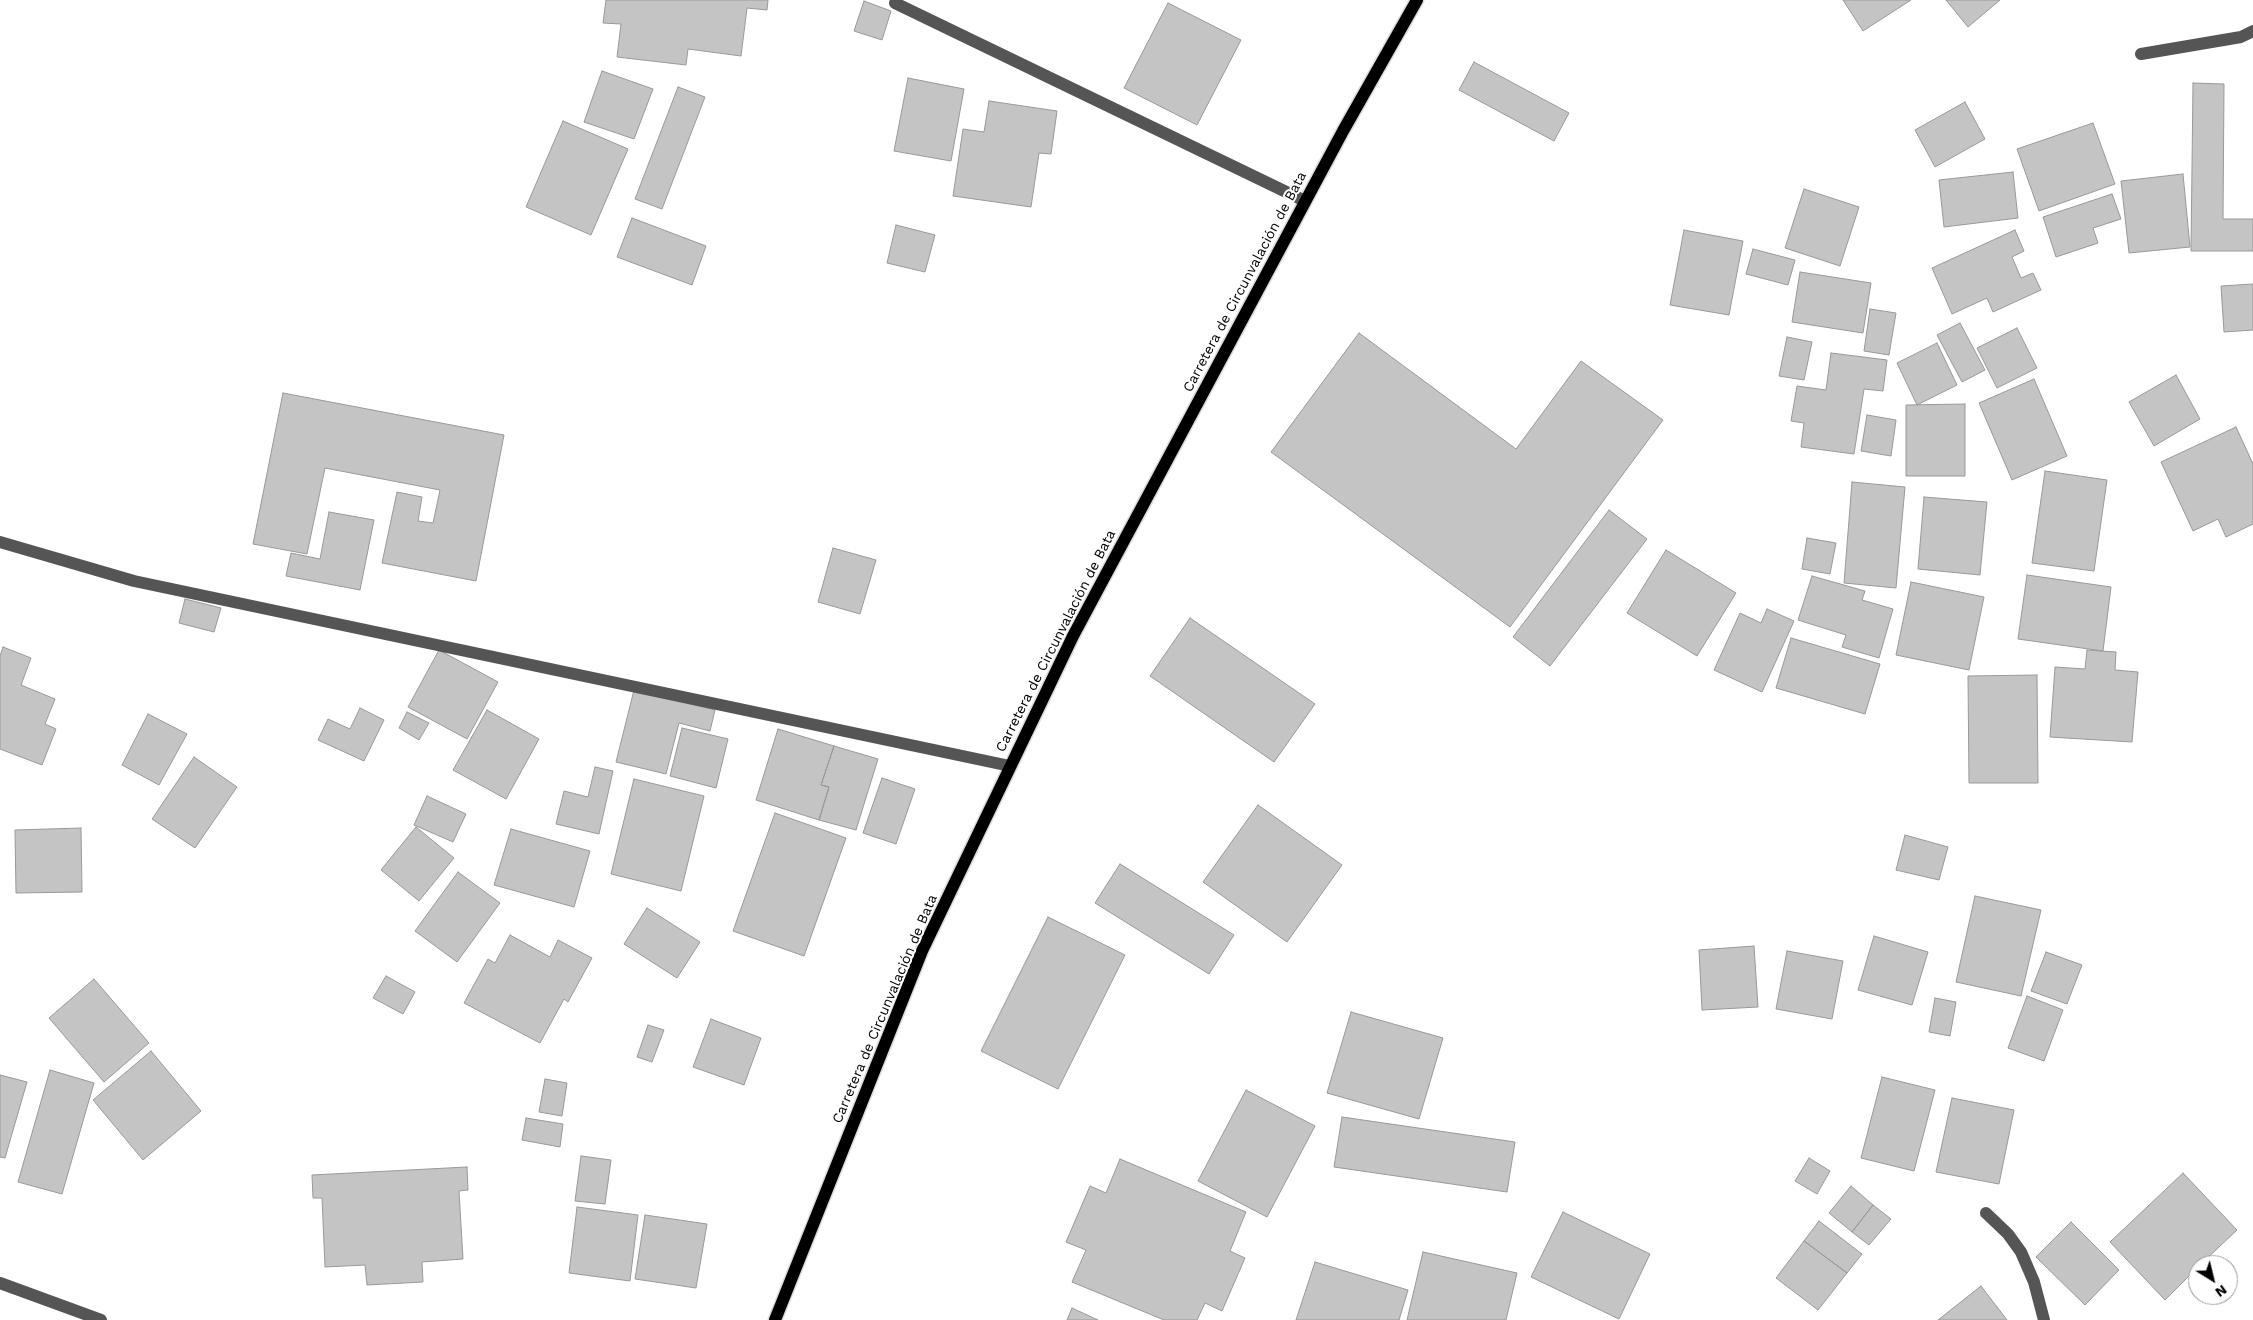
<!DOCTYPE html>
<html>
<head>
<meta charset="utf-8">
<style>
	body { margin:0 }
	#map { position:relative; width:2253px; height:1320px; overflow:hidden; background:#fff; font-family:"Work Sans",sans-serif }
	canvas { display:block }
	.north { position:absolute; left:2188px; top:1255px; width:50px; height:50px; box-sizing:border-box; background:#fff; border:1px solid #999; border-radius:50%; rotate:144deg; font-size:14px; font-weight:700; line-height:20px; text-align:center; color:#000 }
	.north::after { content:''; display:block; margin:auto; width:18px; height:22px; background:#000; clip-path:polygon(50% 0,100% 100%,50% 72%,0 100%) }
</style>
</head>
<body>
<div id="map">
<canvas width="2253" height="1320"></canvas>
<div class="north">N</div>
</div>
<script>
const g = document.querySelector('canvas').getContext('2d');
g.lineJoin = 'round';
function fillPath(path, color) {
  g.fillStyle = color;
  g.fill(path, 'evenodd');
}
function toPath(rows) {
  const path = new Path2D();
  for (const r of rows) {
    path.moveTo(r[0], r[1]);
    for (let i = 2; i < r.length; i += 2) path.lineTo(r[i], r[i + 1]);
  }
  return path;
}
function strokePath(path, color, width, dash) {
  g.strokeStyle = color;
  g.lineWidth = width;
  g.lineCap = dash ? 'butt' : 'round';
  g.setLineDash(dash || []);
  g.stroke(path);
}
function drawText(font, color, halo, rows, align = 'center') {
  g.font = font + ' "Work Sans",sans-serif';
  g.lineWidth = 4;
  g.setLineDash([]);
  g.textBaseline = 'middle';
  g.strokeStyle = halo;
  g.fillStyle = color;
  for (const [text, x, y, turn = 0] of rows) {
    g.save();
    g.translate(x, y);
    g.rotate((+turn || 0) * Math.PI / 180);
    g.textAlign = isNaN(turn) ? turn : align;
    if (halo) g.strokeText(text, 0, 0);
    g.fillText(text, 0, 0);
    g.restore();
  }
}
const building = toPath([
	[606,0,768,0,767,10,747,8,741,56,688,49,686,65,617,57,621,24,603,23,606,0],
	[1843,0,1911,0,1863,31,1843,0],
	[1946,0,2000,0,1968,27,1946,0],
	[864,1,891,11,882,40,854,31,864,1],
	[1168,3,1241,40,1197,125,1124,88,1168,3],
	[1474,62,1569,113,1554,141,1459,90,1474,62],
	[602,71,653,89,634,139,584,122,602,71],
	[908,78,964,89,951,161,894,151,908,78],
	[2193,83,2224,84,2223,219,2253,219,2253,251,2191,251,2193,83],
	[678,87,705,97,662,209,635,199,678,87],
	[989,101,1057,111,1051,154,1039,153,1031,207,953,196,963,129,984,132,989,101],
	[1965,102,1985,139,1935,167,1915,130,1965,102],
	[563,121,628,149,591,235,526,207,563,121],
	[2093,123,2115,184,2039,211,2017,149,2093,123],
	[2013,172,2018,218,1944,227,1939,180,2013,172],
	[2183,174,2190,247,2129,253,2121,181,2183,174],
	[1804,189,1859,207,1840,266,1785,248,1804,189],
	[2112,194,2121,219,2093,228,2098,243,2056,257,2043,217,2112,194],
	[632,218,706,246,692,285,617,257,632,218],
	[896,225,935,235,925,272,887,263,896,225],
	[1684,230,1743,241,1729,315,1670,305,1684,230],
	[2015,230,2024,251,2012,257,2021,278,2033,273,2041,290,1993,312,1987,298,1952,314,1932,268,2015,230],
	[1753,249,1795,260,1788,285,1746,274,1753,249],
	[1800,272,1871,283,1863,333,1792,322,1800,272],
	[2253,284,2253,330,2224,332,2221,286,2253,284],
	[1870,309,1896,313,1889,355,1864,351,1870,309],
	[1960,323,1985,370,1962,382,1937,335,1960,323],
	[2017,328,2037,368,1997,388,1977,348,2017,328],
	[1359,333,1516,449,1581,361,1663,420,1510,627,1271,452,1359,333],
	[1787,337,1812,342,1804,380,1779,376,1787,337],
	[1937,343,1957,385,1917,405,1897,363,1937,343],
	[1831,353,1887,360,1883,391,1864,389,1854,454,1801,447,1804,423,1791,421,1797,386,1826,390,1831,353],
	[2176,375,2200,419,2154,446,2129,402,2176,375],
	[2034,379,2067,456,2012,480,1979,403,2034,379],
	[283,393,504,435,476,581,382,563,397,492,422,497,418,521,433,523,440,490,325,468,307,554,253,544,283,393],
	[1965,404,1965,476,1906,476,1906,405,1965,404],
	[1867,415,1896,420,1891,456,1861,451,1867,415],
	[2236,427,2253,464,2253,524,2226,537,2218,519,2193,531,2161,462,2236,427],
	[2045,471,2107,480,2094,571,2032,563,2045,471],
	[1852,482,1905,487,1896,588,1844,583,1852,482],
	[1924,497,1987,502,1980,575,1918,569,1924,497],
	[1609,510,1647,539,1550,666,1513,637,1609,510],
	[329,512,374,520,360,590,286,576,291,553,320,559,329,512],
	[1807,538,1836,543,1830,574,1802,569,1807,538],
	[833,548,876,560,860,614,818,602,833,548],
	[1666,550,1736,593,1697,656,1627,613,1666,550],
	[2027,575,2111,587,2103,651,2018,639,2027,575],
	[1812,576,1865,591,1862,600,1893,609,1879,658,1842,647,1846,635,1798,620,1812,576],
	[1911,582,1984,597,1969,670,1896,655,1911,582],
	[185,599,221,608,214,632,179,623,185,599],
	[1767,609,1794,621,1762,692,1714,670,1740,613,1761,623,1767,609],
	[1190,618,1315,704,1274,762,1150,676,1190,618],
	[1791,638,1880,664,1865,714,1776,688,1791,638],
	[3,647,31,658,21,685,55,699,45,724,56,729,42,765,0,749,0,656,3,647],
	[439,650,498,682,467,739,408,707,439,650],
	[2087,650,2116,652,2115,670,2138,672,2132,742,2050,737,2055,667,2085,669,2087,650],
	[2037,675,2038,783,1969,783,1968,676,2037,675],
	[634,690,715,710,710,731,679,723,666,774,616,762,634,690],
	[360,708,384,720,364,761,318,740,328,719,350,729,360,708],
	[487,710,539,739,506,799,453,770,487,710],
	[407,712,429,723,419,740,399,728,407,712],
	[148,714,187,734,159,785,122,765,148,714],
	[682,728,728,739,716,788,670,776,682,728],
	[778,729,834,746,821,785,829,787,819,820,756,800,778,729],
	[834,746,878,759,856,830,819,820,829,787,821,785,834,746],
	[194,757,237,787,195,848,152,819,194,757],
	[595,767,613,771,599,834,556,824,564,791,588,797,595,767],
	[882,778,915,789,896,844,863,833,882,778],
	[634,779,704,796,681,891,611,874,634,779],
	[427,796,466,814,453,842,414,825,427,796],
	[1258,805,1342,865,1287,942,1203,882,1258,805],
	[775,813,846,838,804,956,733,931,775,813],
	[416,827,454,858,419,901,381,870,416,827],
	[81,828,82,892,16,893,15,830,81,828],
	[511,829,590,851,574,907,494,885,511,829],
	[1905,835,1948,847,1939,880,1896,870,1905,835],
	[1120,864,1234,935,1209,974,1095,903,1120,864],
	[458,872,500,903,457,962,415,931,458,872],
	[1975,896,2041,910,2021,996,1956,982,1975,896],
	[647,908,700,942,677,978,624,944,647,908],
	[1048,917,1125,955,1058,1089,981,1051,1048,917],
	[510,935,550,957,558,940,592,958,568,1002,564,999,540,1043,464,1003,488,959,495,963,510,935],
	[1874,936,1928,952,1912,1005,1858,990,1874,936],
	[1754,946,1758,1007,1702,1010,1699,950,1754,946],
	[1787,951,1843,961,1832,1019,1776,1009,1787,951],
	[2046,952,2082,965,2067,1004,2031,991,2046,952],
	[386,976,415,992,403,1014,373,998,386,976],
	[94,979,149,1043,104,1082,49,1018,94,979],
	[2027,996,2063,1010,2044,1061,2008,1048,2027,996],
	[1935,998,1956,1002,1950,1036,1929,1032,1935,998],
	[1351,1012,1443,1038,1419,1119,1327,1093,1351,1012],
	[711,1019,761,1038,744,1085,693,1067,711,1019],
	[648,1025,664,1030,652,1062,637,1057,648,1025],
	[151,1051,201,1111,143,1160,93,1100,151,1051],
	[50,1070,94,1083,62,1194,18,1182,50,1070],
	[0,1075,27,1082,5,1158,0,1157,0,1075],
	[1882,1077,1935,1090,1914,1171,1861,1158,1882,1077],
	[545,1079,567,1083,562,1116,539,1112,545,1079],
	[1246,1090,1315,1126,1267,1217,1198,1181,1246,1090],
	[1952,1098,2014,1110,1999,1184,1936,1172,1952,1098],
	[1342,1117,1515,1142,1507,1192,1334,1167,1342,1117],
	[526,1118,563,1124,560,1147,522,1140,526,1118],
	[581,1156,611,1160,605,1204,575,1201,581,1156],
	[1809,1158,1830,1171,1817,1194,1795,1181,1809,1158],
	[1120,1159,1246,1212,1230,1251,1245,1258,1222,1311,1205,1303,1197,1320,1164,1320,1072,1282,1086,1250,1066,1242,1090,1186,1106,1193,1120,1159],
	[467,1167,468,1190,459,1191,463,1259,422,1262,423,1282,367,1285,365,1265,325,1267,322,1198,313,1198,312,1175,467,1167],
	[2183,1173,2237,1230,2200,1265,2198,1265,2198,1267,2165,1300,2110,1242,2183,1173],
	[1851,1186,1873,1205,1852,1232,1829,1213,1851,1186],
	[1873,1205,1891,1219,1869,1245,1852,1232,1873,1205],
	[577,1207,638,1215,630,1281,569,1273,577,1207],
	[1563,1212,1650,1254,1619,1319,1531,1277,1563,1212],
	[645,1215,707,1224,696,1288,635,1279,645,1215],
	[1819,1221,1862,1254,1847,1273,1804,1241,1819,1221],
	[2071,1222,2119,1270,2085,1305,2036,1257,2071,1222],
	[1804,1241,1847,1273,1818,1310,1776,1278,1804,1241],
	[1423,1252,1517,1273,1506,1320,1407,1320,1423,1252],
	[1315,1262,1408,1290,1399,1320,1296,1320,1315,1262],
	[1981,1286,2007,1320,1938,1320,1981,1286],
	[1072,1308,1098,1320,1067,1320,1072,1308]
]);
const minor = toPath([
	[895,3,1305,201],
	[2141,54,2241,37,2253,31],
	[0,542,134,581,1010,766],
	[1986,1213,2008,1234,2021,1252,2034,1282,2044,1320],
	[0,1283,101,1320]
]);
const major = toPath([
	[775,1320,922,951,1073,636,1343,131,1417,0]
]);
const streetNames = [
	["Carretera de Circunvalación de Bata",1245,282,-62],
	["Carretera de Circunvalación de Bata",1056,641,-63],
	["Carretera de Circunvalación de Bata",885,1009,-67]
];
fillPath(building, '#c4c4c4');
strokePath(building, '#999', 1);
strokePath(major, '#dbdbdb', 15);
strokePath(minor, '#555', 12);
strokePath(major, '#000', 12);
drawText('14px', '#000', '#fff', streetNames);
</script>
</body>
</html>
